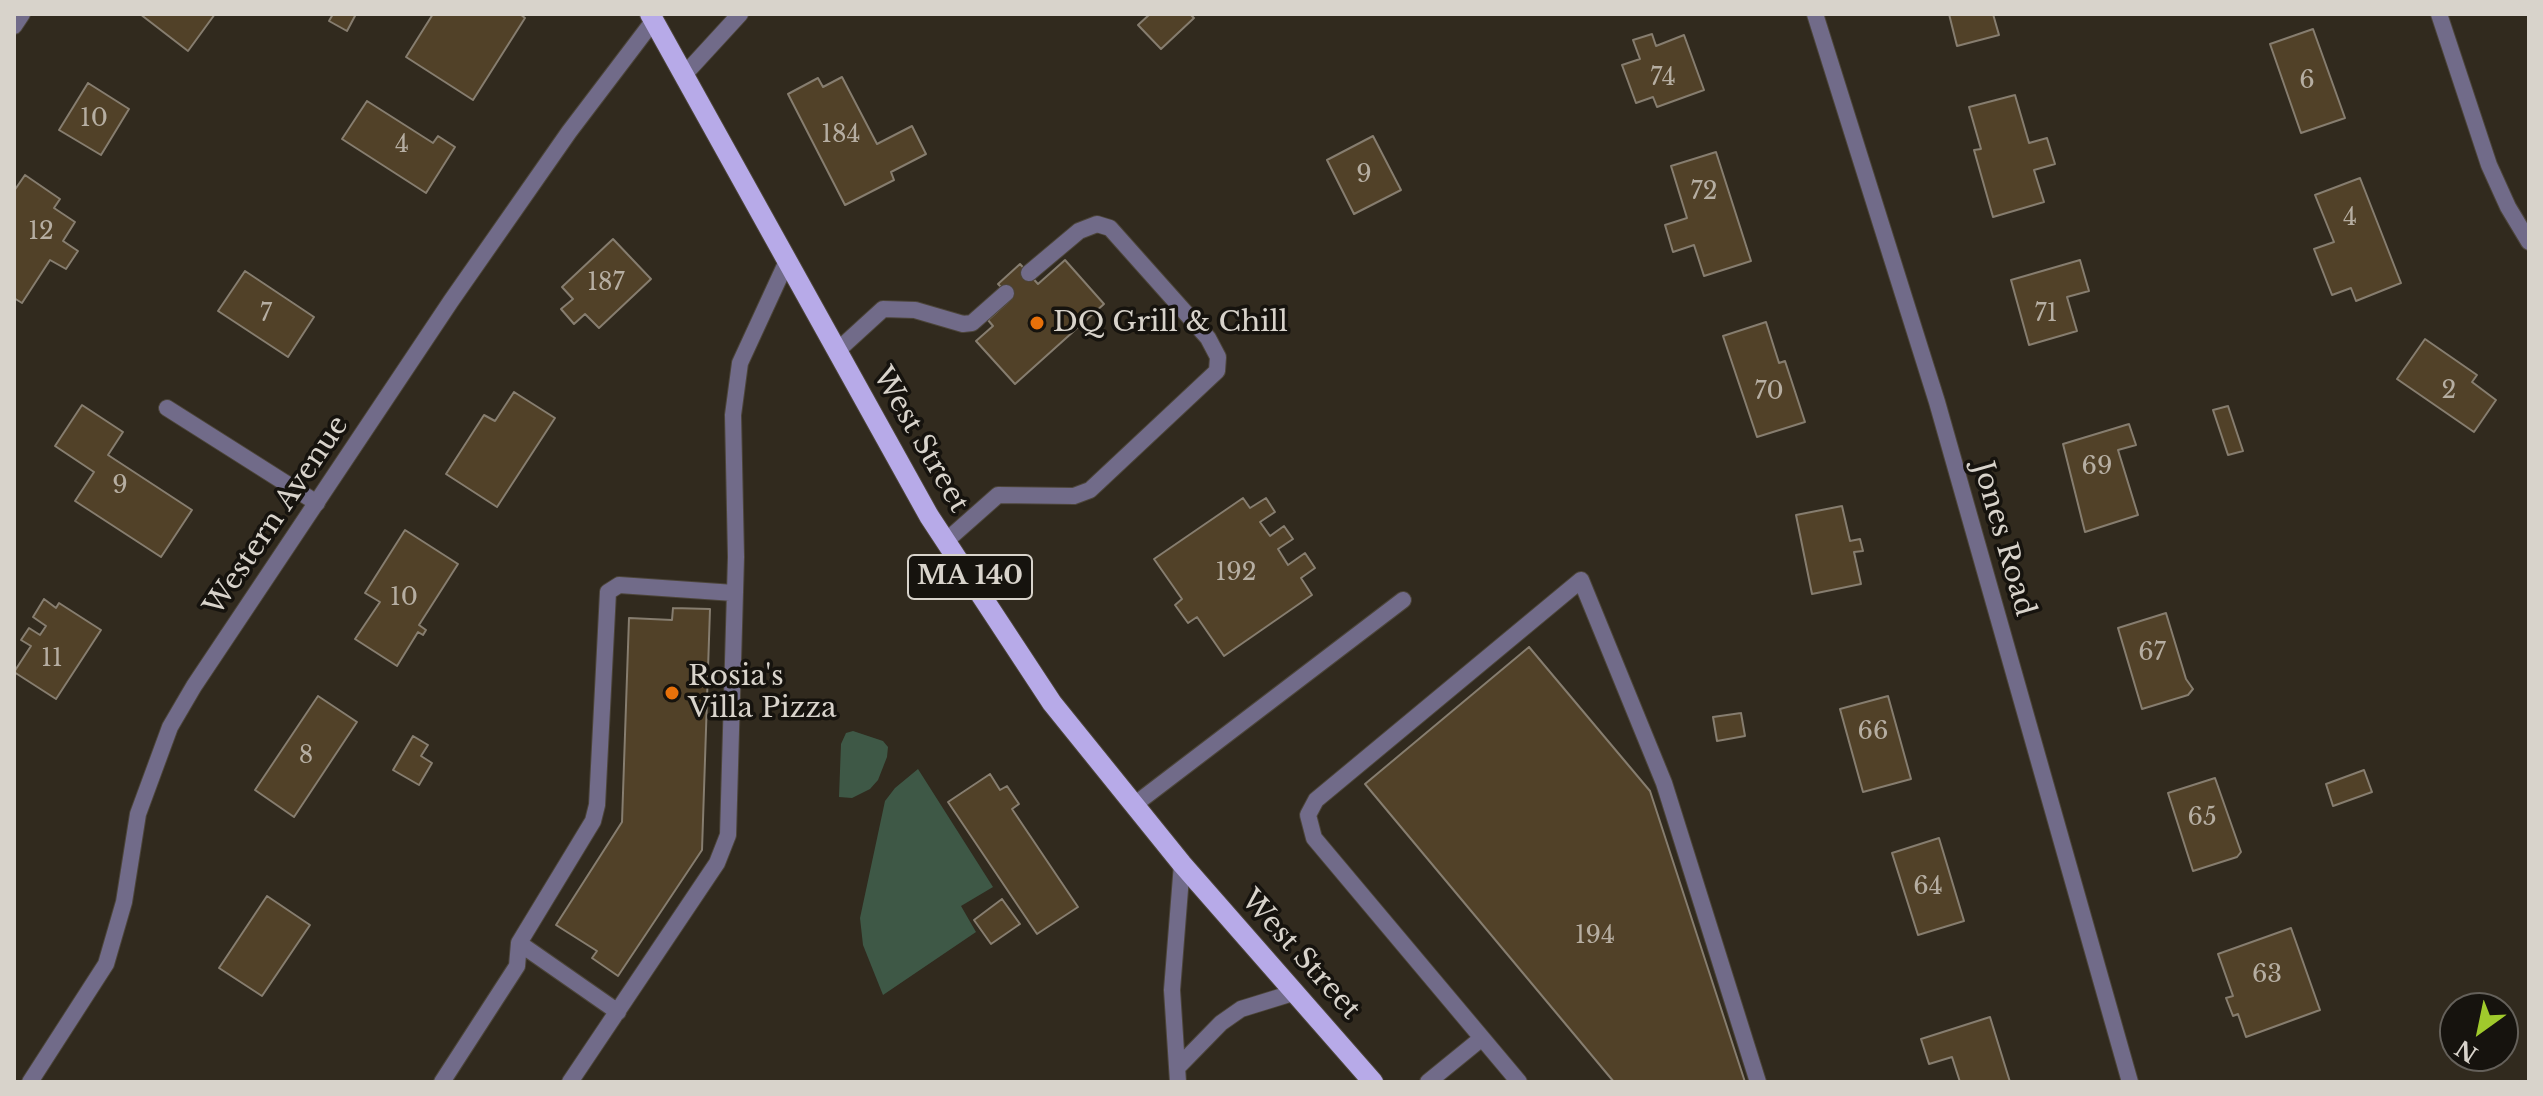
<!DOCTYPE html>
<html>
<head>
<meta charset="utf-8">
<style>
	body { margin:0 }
	#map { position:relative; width:2543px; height:1096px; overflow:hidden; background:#312a1e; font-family:"Libre Baskerville",serif }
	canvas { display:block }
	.frame { position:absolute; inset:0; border:16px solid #d8d3cb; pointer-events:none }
	.north { position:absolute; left:2439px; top:992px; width:80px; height:80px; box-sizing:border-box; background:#16130e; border:2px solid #64605a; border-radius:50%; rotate:213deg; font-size:22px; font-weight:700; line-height:32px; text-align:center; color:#d8d3cb }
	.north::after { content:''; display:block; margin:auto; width:28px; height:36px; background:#a0ca2c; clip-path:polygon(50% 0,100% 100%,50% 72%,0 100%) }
</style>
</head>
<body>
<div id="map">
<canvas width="2543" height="1096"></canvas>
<div class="frame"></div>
<div class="north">N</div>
</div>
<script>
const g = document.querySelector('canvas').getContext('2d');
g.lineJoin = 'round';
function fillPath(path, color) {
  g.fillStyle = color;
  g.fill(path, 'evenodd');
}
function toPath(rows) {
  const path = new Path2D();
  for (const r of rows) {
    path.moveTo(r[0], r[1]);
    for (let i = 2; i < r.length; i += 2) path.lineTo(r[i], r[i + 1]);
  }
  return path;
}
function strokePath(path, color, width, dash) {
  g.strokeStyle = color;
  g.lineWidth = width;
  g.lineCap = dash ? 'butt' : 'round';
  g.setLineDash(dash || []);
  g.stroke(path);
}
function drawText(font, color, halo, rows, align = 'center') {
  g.font = font + ' "Libre Baskerville",serif';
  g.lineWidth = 7;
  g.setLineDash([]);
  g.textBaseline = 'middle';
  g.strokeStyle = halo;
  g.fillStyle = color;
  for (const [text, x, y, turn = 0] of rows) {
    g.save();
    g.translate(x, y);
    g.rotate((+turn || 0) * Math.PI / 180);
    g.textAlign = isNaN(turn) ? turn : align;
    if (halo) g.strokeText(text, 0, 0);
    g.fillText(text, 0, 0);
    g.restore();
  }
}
const green = toPath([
	[853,731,883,741,888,747,887,757,878,780,870,789,852,798,839,797,841,744,846,733],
	[918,769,993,887,961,906,976,932,883,995,863,945,860,918,885,801,895,788]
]);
const building = toPath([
	[140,14,215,14,188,51,140,14],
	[333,14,356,14,347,31,329,21,333,14],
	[433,14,520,14,525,18,473,100,406,57,433,14],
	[1150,14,1190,14,1194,18,1161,49,1138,25,1150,14],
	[1949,14,1993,14,1999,35,1957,46,1949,14],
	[2313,29,2345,118,2301,133,2270,44,2313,29],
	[1652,34,1656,46,1684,35,1704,90,1657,107,1653,97,1636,103,1622,65,1640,59,1633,40,1652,34],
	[842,77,877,144,912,126,926,154,891,172,894,180,845,205,788,94,818,78,823,87,842,77],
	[88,83,129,109,101,155,59,130,88,83],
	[2015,95,2029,143,2047,138,2055,164,2034,170,2044,202,1993,217,1974,150,1981,149,1969,107,2015,95],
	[367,101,433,143,438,136,455,147,426,193,342,139,367,101],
	[1373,136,1401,190,1354,214,1327,160,1373,136],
	[1716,152,1751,261,1704,276,1694,245,1673,252,1665,225,1687,218,1671,166,1716,152],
	[25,175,60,199,54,208,75,222,63,241,78,251,66,269,50,260,22,303,14,298,14,191,25,175],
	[2360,178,2401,283,2356,301,2351,288,2332,295,2314,249,2334,242,2315,195,2360,178],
	[613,239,651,279,599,328,585,314,574,324,561,309,573,299,562,287,613,239],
	[1065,260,1104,304,1015,384,976,341,993,326,988,320,1012,298,998,284,1020,264,1038,284,1065,260],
	[2080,260,2089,291,2067,297,2077,331,2029,345,2011,280,2080,260],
	[245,271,314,317,288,357,218,311,245,271],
	[1766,322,1779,363,1785,361,1805,422,1757,437,1723,336,1766,322],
	[2425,339,2477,375,2472,382,2496,400,2474,432,2397,379,2425,339],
	[514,392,555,418,497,507,446,474,484,415,495,421,514,392],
	[82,405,123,432,108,455,192,510,161,557,75,501,94,472,55,446,82,405],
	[2228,406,2243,451,2228,455,2213,410,2228,406],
	[2129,424,2136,445,2118,450,2138,515,2085,532,2063,444,2129,424],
	[1243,498,1250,508,1266,498,1275,512,1260,522,1270,536,1284,526,1293,539,1278,549,1288,565,1305,553,1315,568,1301,578,1312,595,1224,656,1197,617,1188,623,1175,605,1182,599,1154,559,1243,498],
	[1842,506,1850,541,1860,539,1863,551,1854,552,1861,584,1812,594,1796,515,1842,506],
	[405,530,458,564,419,625,426,630,423,635,418,632,397,666,355,639,380,602,365,593,405,530],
	[44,599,56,608,59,603,101,630,56,699,14,672,31,646,21,640,29,628,40,635,46,626,33,617,44,599],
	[673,608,710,609,702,850,618,976,592,958,597,951,556,925,622,822,629,618,672,620,673,608],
	[2166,613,2186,679,2193,689,2188,695,2142,709,2118,628,2166,613],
	[1529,647,1650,791,1745,1082,1614,1082,1365,784,1529,647],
	[318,696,357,722,294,817,255,790,318,696],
	[1888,696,1911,779,1863,792,1840,709,1888,696],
	[1741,713,1745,736,1717,741,1713,717,1741,713],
	[413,736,428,745,421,756,432,763,419,785,393,770,413,736],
	[2364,770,2372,792,2333,806,2326,784,2364,770],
	[990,774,1000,790,1007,786,1019,804,1012,809,1078,907,1037,934,948,802,990,774],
	[2215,778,2241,852,2237,857,2193,871,2168,793,2215,778],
	[1939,838,1964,921,1918,935,1892,853,1939,838],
	[267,896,310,925,262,996,219,968,267,896],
	[1002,899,1020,924,991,944,974,920,1002,899],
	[2291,928,2320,1010,2246,1037,2238,1014,2233,1016,2226,998,2233,996,2218,954,2291,928],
	[1990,1017,2010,1082,1960,1082,1952,1057,1929,1064,1921,1039,1990,1017]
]);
const service = toPath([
	[837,351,883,309,915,310,963,324,972,323,1006,293],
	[167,408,317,503],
	[946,541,998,495,1074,496,1090,490,1217,371,1218,357,1208,338,1110,228,1097,224,1079,231,1029,273],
	[1134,805,1403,600],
	[519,943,618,1012],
	[442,1082,517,966,519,943,593,821,597,805,608,592,619,585,734,593],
	[570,1082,717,863,728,835,736,557,733,415,740,363,787,261],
	[1428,1082,1482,1038],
	[1519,1082,1314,838,1308,815,1316,800,1581,580,1664,783,1758,1082]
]);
const minor = toPath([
	[1815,14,1937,402,2130,1082],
	[2439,14,2489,165,2508,207,2529,242],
	[14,26,22,14],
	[684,75,740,14],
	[1178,1067,1221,1023,1241,1009,1296,992],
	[30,1082,106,964,124,902,138,814,170,727,194,686,451,301,569,132,654,20],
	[1178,1082,1172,990,1182,864]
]);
const primary = toPath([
	[650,14,929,516,1052,703,1182,864,1373,1082]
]);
const markers = [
	[1037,323,8,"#e8710a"],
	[672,693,8,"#e8710a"]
];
const numberNames = [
	["74",1663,78],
	["6",2307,81],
	["10",94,119],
	["184",841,135],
	["4",402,145],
	["9",1364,175],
	["72",1704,192],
	["4",2350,218],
	["12",41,232],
	["187",606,283],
	["7",266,314],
	["71",2046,314],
	["2",2449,391],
	["70",1769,392],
	["69",2097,467],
	["9",120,486],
	["192",1236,573],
	["10",404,598],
	["67",2152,653],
	["11",52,659],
	["66",1873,732],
	["8",306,756],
	["65",2202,818],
	["64",1928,887],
	["194",1595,936],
	["63",2267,975]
];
const shields = [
	[970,577,124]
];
const shieldNames = [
	["MA 140",970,577]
];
const poiNames = [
	["DQ Grill & Chill",1053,323],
	["Rosia's",688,677],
	["Villa Pizza",688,709]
];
const streetNames = [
	["West Street",920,440,60],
	["Western Avenue",277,516,-56],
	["Jones Road",2003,539,74],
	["West Street",1300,955,48]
];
fillPath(green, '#3e5846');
fillPath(building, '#514128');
strokePath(building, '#867d6f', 2);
strokePath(service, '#4c453a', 18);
strokePath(minor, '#4c453a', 18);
strokePath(primary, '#4c453a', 22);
strokePath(service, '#716b89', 16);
strokePath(minor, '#716b89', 16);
strokePath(primary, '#b7aae8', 20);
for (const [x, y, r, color] of markers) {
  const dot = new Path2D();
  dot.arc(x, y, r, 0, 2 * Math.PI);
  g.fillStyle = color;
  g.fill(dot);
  strokePath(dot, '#16130e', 3);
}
drawText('24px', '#b6aea2', null, numberNames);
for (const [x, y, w] of shields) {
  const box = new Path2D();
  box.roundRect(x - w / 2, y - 22, w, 44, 6);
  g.fillStyle = '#16130e';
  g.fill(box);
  strokePath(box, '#d8d3cb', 2);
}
drawText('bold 26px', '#d8d3cb', null, shieldNames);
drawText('28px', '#d8d3cb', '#16130e', poiNames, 'left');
drawText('28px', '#d8d3cb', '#16130e', streetNames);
</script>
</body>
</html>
